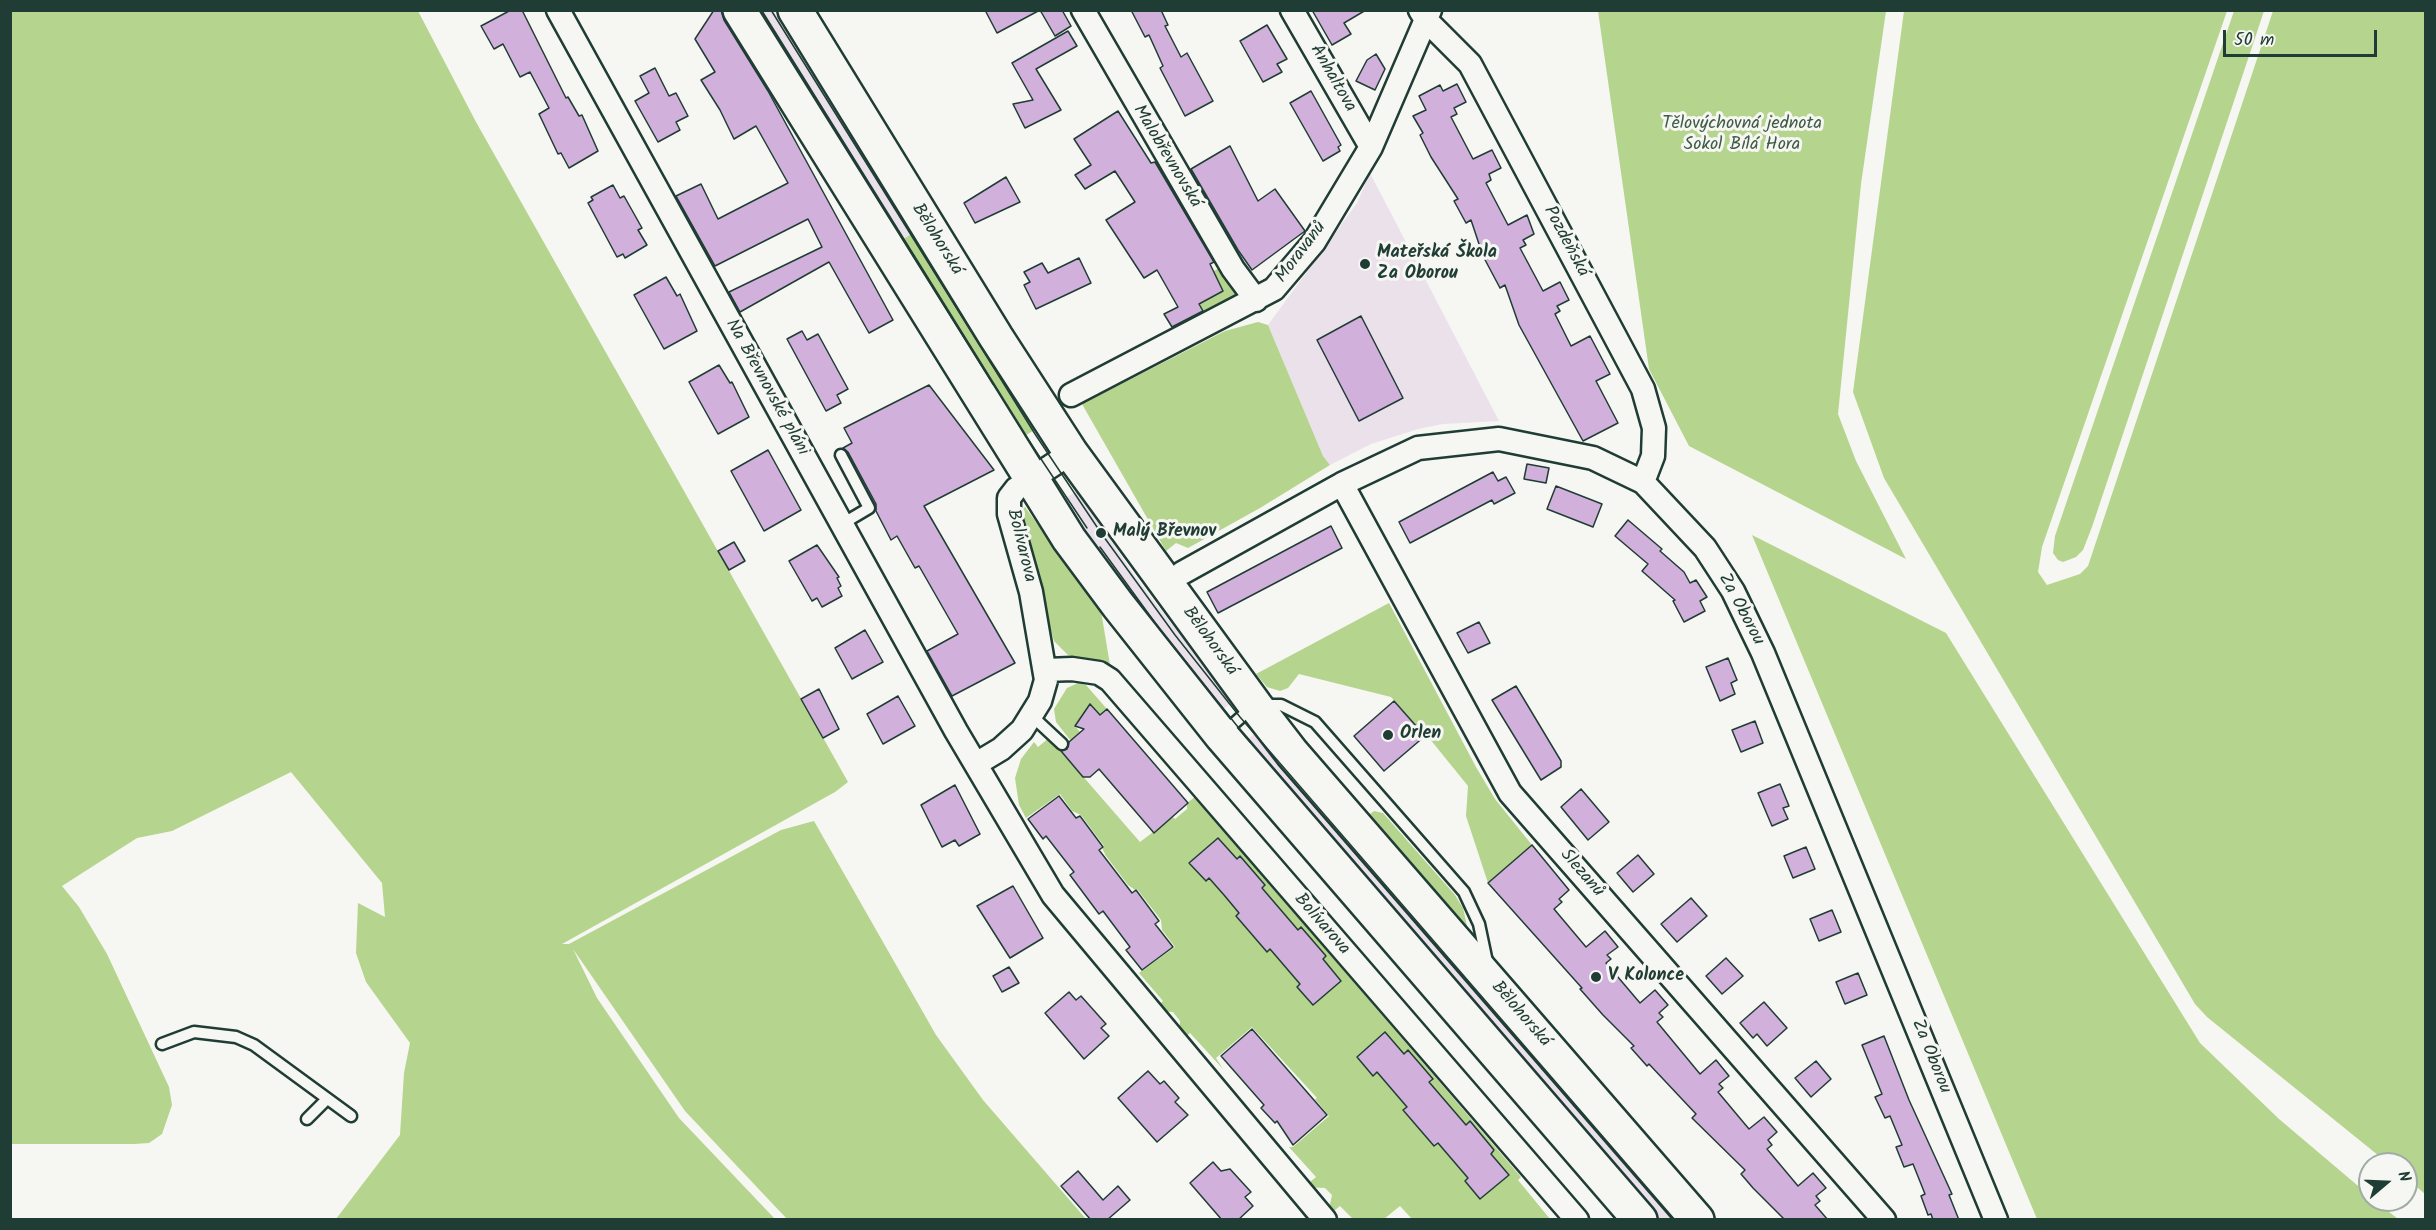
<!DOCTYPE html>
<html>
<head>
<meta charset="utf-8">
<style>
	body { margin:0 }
	#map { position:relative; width:2436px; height:1230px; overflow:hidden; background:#f6f6f2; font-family:Kalam,sans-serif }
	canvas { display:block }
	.frame { position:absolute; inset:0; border:12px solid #1f3d34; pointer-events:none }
	.north { position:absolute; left:2358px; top:1152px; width:60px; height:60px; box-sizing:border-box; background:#f6f6f2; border:2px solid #a0aca6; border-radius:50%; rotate:71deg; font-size:16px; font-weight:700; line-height:24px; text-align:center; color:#1f3d34 }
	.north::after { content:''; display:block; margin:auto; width:21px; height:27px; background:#1f3d34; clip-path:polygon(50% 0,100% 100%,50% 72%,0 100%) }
	.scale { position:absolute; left:2223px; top:30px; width:154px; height:27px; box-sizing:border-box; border:3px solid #1f3d34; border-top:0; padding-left:8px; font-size:18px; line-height:21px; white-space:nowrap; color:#1f3d34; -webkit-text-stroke:4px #f6f6f2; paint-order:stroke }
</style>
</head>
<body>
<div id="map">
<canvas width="2436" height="1230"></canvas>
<div class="frame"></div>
<div class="north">N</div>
<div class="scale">50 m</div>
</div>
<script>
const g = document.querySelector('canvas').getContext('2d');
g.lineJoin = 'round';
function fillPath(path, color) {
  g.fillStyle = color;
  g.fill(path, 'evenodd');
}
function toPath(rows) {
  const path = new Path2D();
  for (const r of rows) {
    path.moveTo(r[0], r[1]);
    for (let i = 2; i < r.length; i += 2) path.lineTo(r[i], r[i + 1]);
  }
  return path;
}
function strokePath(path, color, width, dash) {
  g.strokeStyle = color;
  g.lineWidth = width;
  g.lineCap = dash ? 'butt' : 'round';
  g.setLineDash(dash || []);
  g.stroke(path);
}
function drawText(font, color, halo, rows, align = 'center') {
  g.font = font + ' Kalam,sans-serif';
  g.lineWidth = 6;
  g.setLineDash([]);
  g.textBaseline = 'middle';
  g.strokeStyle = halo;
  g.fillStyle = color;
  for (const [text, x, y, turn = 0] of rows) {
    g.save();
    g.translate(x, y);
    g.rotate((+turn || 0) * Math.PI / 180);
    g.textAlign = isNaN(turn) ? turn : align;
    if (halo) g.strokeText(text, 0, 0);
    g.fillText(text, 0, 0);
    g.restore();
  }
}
const built = toPath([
	[755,11,774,11,913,233,900,241],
	[1370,173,1499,421,1443,424,1418,429,1371,444,1330,465,1323,456,1268,325,1357,203],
	[1077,491,1137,579,1232,702,1220,712,1126,589,1064,499],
	[1260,729,1679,1219,1658,1219,1245,742]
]);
const green = toPath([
	[11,11,418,11,476,122,848,782,835,792,562,944,569,944,781,830,814,821,936,1035,983,1100,1086,1219,787,1219,685,1111,573,949,597,998,679,1118,775,1219,336,1219,400,1135,404,1073,410,1043,366,982,356,953,358,903,385,917,382,883,291,772,172,831,137,838,62,886,79,907,107,954,169,1087,172,1105,162,1134,149,1143,134,1144,11,1144],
	[1598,11,1886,11,1861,184,1838,414,1856,461,1906,559,1689,446,1649,369],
	[1904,11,2227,11,2042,547,2038,572,2047,585,2080,574,2088,566,2273,11,2425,11,2425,1194,2406,1178,2406,1164,2389,1164,2207,1017,2195,1004,1884,478,1853,392],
	[2234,11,2264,11,2092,527,2083,550,2076,557,2063,562,2058,560,2053,553,2055,536],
	[913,233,1036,429,1023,437,900,241],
	[1225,265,1240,295,1207,319,1188,285],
	[1258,322,1268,325,1323,456,1330,465,1260,508,1188,548,1176,543,1166,551,1082,404,1225,331],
	[1025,507,1101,611,1111,671,1091,660,1068,655,1054,641,1020,518,1020,511],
	[1752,535,1946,633,2200,1043,2279,1119,2370,1196,2370,1200,2374,1200,2398,1219,2037,1219],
	[1389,603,1476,767,1495,799,1532,845,1488,883,1466,816,1468,786,1421,728,1419,729,1391,697,1299,674,1288,688,1280,691,1267,687,1256,674],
	[1078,683,1086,685,1133,739,1107,709,1100,715,1090,704,1075,726,1080,732,1071,741,1056,722,1054,709,1067,688],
	[1049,738,1069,742,1060,750,1140,842,1173,817,1175,819,1187,809,1187,803,1195,797,1521,1177,1518,1180,1550,1219,1412,1219,1400,1206,1384,1219,1353,1219,1340,1206,1329,1215,1328,1214,1332,1195,1325,1188,1304,1187,1316,1177,1289,1147,1293,1147,1329,1116,1315,1099,1317,1098,1252,1027,1216,1058,1223,1069,1190,1033,1179,1042,1180,1021,1173,1012,1152,1011,1163,1001,1139,973,1175,947,1162,930,1161,920,1137,889,1135,890,1128,885,1106,856,1102,848,1104,846,1081,815,1072,811,1060,794,1026,818,1019,805,1015,778,1021,759,1034,742,1038,747],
	[1218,838,1237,859,1241,857,1265,885,1262,889,1298,930,1302,928,1326,956,1323,959,1341,980,1313,1005,1297,987,1300,984,1270,949,1267,952,1251,934,1236,916,1239,913,1209,878,1205,881,1190,863],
	[1385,1032,1404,1054,1408,1050,1433,1079,1429,1082,1466,1125,1470,1122,1494,1150,1491,1154,1509,1174,1481,1199,1465,1181,1468,1178,1438,1143,1434,1146,1403,1111,1407,1107,1377,1072,1373,1075,1357,1057],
	[1374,811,1383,813,1455,895,1463,908,1467,926,1370,814]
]);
const building = toPath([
	[511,10,522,10,566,98,568,97,579,116,582,115,598,151,569,168,561,153,558,154,539,114,549,108,530,72,520,77,503,44,494,49,481,26,511,10],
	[714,10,721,10,724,20,768,91,893,320,869,333,829,262,740,312,729,292,822,247,808,219,715,266,676,196,701,184,718,219,788,183,756,126,734,139,720,110,701,80,715,72,695,39,714,10],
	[985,10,1040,10,997,33,985,10],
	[1040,10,1062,10,1071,26,1055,36,1040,10],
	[1131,10,1161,10,1168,25,1165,26,1181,57,1187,53,1213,101,1185,116,1160,68,1163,66,1149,35,1145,37,1131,10],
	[1312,10,1366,10,1344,23,1351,34,1332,45,1312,10],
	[1267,25,1287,59,1277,64,1282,72,1263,82,1240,41,1267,25],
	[1068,31,1077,46,1036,69,1061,110,1025,128,1013,104,1033,100,1012,63,1068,31],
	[1376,54,1385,69,1375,90,1356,81,1367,60,1376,54],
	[655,68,669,96,676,93,688,116,676,122,680,130,658,142,635,101,649,93,640,76,655,68],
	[1457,84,1466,102,1454,108,1457,114,1451,117,1473,159,1492,150,1501,168,1489,174,1491,180,1486,183,1508,225,1527,215,1534,234,1523,240,1526,245,1520,248,1543,291,1560,282,1569,300,1557,306,1560,311,1555,314,1571,346,1590,336,1610,374,1596,381,1618,423,1583,441,1519,325,1505,285,1500,288,1483,256,1471,220,1466,223,1454,201,1458,199,1431,157,1420,135,1423,133,1413,116,1426,110,1419,96,1440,85,1443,91,1457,84],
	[1311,91,1341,145,1338,147,1340,151,1323,161,1290,103,1311,91],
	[1118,111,1151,163,1155,162,1214,262,1210,264,1223,291,1199,304,1203,311,1172,327,1164,314,1178,307,1157,270,1144,278,1106,220,1135,202,1115,171,1085,189,1075,175,1091,165,1074,139,1118,111],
	[1230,146,1258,201,1275,189,1305,231,1252,270,1238,250,1191,169,1230,146],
	[1006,177,1020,202,975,223,964,203,1006,177],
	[613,185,620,198,624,196,642,228,638,230,647,245,625,258,623,254,617,257,588,203,593,200,591,197,613,185],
	[1079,258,1091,283,1036,309,1024,285,1030,282,1024,272,1042,263,1048,273,1079,258],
	[666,277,677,296,680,294,697,331,664,349,634,295,666,277],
	[1361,316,1403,398,1359,421,1317,340,1361,316],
	[802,331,807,340,818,334,848,389,837,395,841,403,826,411,787,339,802,331],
	[719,365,730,383,732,382,749,417,718,434,689,382,719,365],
	[929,385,994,470,924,506,1015,663,952,696,927,651,958,634,919,566,915,568,897,536,891,540,876,511,876,504,848,452,843,448,852,443,844,428,929,385],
	[768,450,801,510,764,531,731,471,768,450],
	[1527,464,1549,468,1546,483,1524,479,1527,464],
	[1493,472,1498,481,1506,477,1515,493,1494,504,1492,500,1410,543,1399,522,1493,472],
	[1556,486,1602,504,1593,527,1547,509,1556,486],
	[1628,520,1662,549,1660,551,1684,572,1690,583,1696,580,1707,597,1700,601,1705,611,1684,622,1673,601,1675,600,1642,571,1648,564,1615,536,1628,520],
	[1331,526,1342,548,1218,613,1207,592,1331,526],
	[734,542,745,561,729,570,718,551,734,542],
	[817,545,839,577,837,578,841,586,838,588,842,596,822,607,817,598,812,601,789,561,817,545],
	[1479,622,1490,643,1468,653,1457,633,1479,622],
	[865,630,883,662,852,679,835,648,865,630],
	[1728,658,1737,680,1731,683,1735,694,1720,701,1706,667,1728,658],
	[1516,686,1561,761,1561,767,1541,780,1492,700,1516,686],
	[819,689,839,729,823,738,801,699,819,689],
	[898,696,915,726,883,744,867,714,898,696],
	[1394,701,1425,736,1384,771,1354,736,1394,701],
	[1090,704,1100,715,1107,709,1188,803,1154,833,1099,769,1090,777,1083,777,1061,751,1067,749,1069,742,1084,729,1075,726,1090,704],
	[1755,721,1763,743,1741,752,1732,730,1755,721],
	[1780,784,1789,806,1783,808,1788,819,1772,826,1758,793,1780,784],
	[955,785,980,834,959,846,955,840,942,847,921,805,955,785],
	[1581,789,1609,822,1588,840,1561,807,1581,789],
	[1059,796,1076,818,1080,816,1103,847,1099,850,1132,893,1136,890,1159,921,1155,924,1173,947,1142,970,1126,950,1130,947,1103,911,1099,914,1070,875,1074,872,1046,836,1043,839,1028,819,1059,796],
	[1218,838,1237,859,1240,856,1265,885,1262,888,1298,930,1301,927,1326,956,1323,959,1341,981,1313,1005,1297,987,1300,984,1270,949,1267,952,1236,916,1239,913,1224,895,1209,878,1206,881,1189,863,1218,838],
	[1532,845,1569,890,1559,899,1562,902,1554,909,1586,947,1605,931,1618,947,1607,955,1611,959,1606,963,1640,1003,1655,990,1668,1005,1659,1013,1663,1017,1657,1022,1700,1074,1716,1060,1729,1076,1719,1084,1723,1088,1718,1092,1749,1129,1764,1117,1777,1132,1768,1140,1772,1145,1767,1149,1798,1186,1813,1173,1826,1188,1816,1196,1820,1201,1815,1205,1828,1220,1785,1220,1753,1188,1741,1174,1745,1170,1692,1118,1696,1114,1649,1064,1647,1066,1631,1048,1634,1046,1603,1015,1580,989,1582,988,1488,883,1532,845],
	[1806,847,1815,869,1793,878,1784,856,1806,847],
	[1638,855,1654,874,1633,892,1617,873,1638,855],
	[1013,886,1043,938,1010,958,977,906,1013,886],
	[1691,898,1707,916,1677,942,1661,924,1691,898],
	[1832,910,1841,932,1819,941,1810,919,1832,910],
	[1726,958,1743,976,1722,994,1706,976,1726,958],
	[1009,967,1019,983,1002,992,993,976,1009,967],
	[1858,973,1867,995,1845,1004,1836,982,1858,973],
	[1069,992,1076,1000,1081,996,1106,1024,1101,1028,1109,1036,1084,1059,1045,1013,1069,992],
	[1764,1002,1787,1028,1767,1046,1757,1034,1753,1038,1740,1023,1764,1002],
	[1252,1029,1327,1115,1293,1145,1277,1121,1275,1123,1261,1108,1264,1105,1221,1056,1252,1029],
	[1385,1032,1404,1054,1408,1050,1433,1079,1429,1082,1466,1125,1470,1121,1494,1150,1491,1154,1509,1175,1480,1199,1465,1181,1468,1178,1438,1143,1434,1146,1403,1110,1407,1107,1377,1072,1373,1076,1357,1057,1385,1032],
	[1884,1036,1909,1100,1952,1194,1949,1195,1959,1220,1933,1220,1931,1214,1928,1215,1921,1196,1925,1194,1913,1164,1904,1167,1896,1147,1902,1145,1890,1116,1885,1118,1875,1097,1882,1094,1862,1045,1884,1036],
	[1816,1061,1831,1079,1811,1097,1795,1078,1816,1061],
	[1148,1071,1160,1084,1164,1081,1179,1098,1175,1102,1188,1115,1157,1142,1118,1098,1148,1071],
	[1213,1162,1221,1171,1230,1169,1251,1192,1245,1197,1253,1206,1238,1220,1222,1220,1190,1183,1213,1162],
	[1078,1171,1103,1200,1118,1186,1130,1200,1107,1220,1091,1220,1061,1186,1078,1171]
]);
const lane = toPath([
	[841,455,869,508,842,524],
	[1032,716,1062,744],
	[1223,733,1255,705,1281,705,1315,722,1464,892,1479,924,1487,962],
	[162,1044,194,1032,236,1037,254,1045,351,1116],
	[307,1119,327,1099]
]);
const street = toPath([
	[558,10,956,731,1053,895,1325,1220],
	[1083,10,1233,269,1256,300],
	[1292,10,1371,147],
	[1420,10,1427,21,1470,64,1643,389,1654,428,1653,456,1643,482],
	[1071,395,1274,289,1314,242,1371,147,1430,10],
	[1342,484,1510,793,1884,1220],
	[1182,573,1342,484,1418,448,1499,439,1593,458,1643,482,1705,548,1733,591,1763,653,1996,1220],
	[1046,670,1072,669,1099,673,1110,680,1577,1220],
	[976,764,1001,749,1022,730,1040,701,1046,680,1031,592,1009,514,1009,498,1016,489,1071,453]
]);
const primary = toPath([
	[740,10,1069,539,1118,605,1221,735,1640,1220],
	[795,10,996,337,1071,453,1255,705,1292,753,1697,1220]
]);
const tram = toPath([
	[759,10,993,384],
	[771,10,1035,434,1101,533,1175,635,1240,717,1675,1220],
	[1025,435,1087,528],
	[1100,547,1161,631,1250,742]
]);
const markers = [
	[1365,264,6,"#1f3d34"],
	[1101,533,6,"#1f3d34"],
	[1388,735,6,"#1f3d34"],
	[1596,977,6,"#1f3d34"]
];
const streetNames = [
	["Anhaltova",1332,79,60],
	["Malobřevnovská",1166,157,59],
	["Bělohorská",936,240,58],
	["Pozdeňská",1565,242,62],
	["Moravanů",1302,253,-53],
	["Na Břevnovské pláni",766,388,61],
	["Bolívarova",1020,546,76],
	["Za Oborou",1740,610,62],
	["Bělohorská",1209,642,54],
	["Slezanů",1581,874,49],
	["Bolívarova",1321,925,49],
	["Bělohorská",1520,1015,49],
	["Za Oborou",1930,1057,68]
];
const parkNames = [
	["Tělovýchovná jednota",1742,125],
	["Sokol Bílá Hora",1742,146]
];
const poiNames = [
	["Mateřská Škola",1377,254],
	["Za Oborou",1377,275],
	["Malý Břevnov",1113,533],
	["Orlen",1400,735],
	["V Kolonce",1608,977]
];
fillPath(built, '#ebe1eb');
fillPath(green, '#b5d48d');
fillPath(building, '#d2b0dc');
strokePath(building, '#1f3d34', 1.5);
strokePath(lane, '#1f3d34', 15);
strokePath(street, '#1f3d34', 27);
strokePath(primary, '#1f3d34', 38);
strokePath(lane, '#f6f6f2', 10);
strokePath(street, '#f6f6f2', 22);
strokePath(primary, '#f6f6f2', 33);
strokePath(tram, '#1f3d34', 1.5);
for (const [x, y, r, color] of markers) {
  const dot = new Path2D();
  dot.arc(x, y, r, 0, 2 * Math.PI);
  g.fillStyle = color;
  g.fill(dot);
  strokePath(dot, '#f6f6f2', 2);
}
drawText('18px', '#1f3d34', '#f6f6f2', streetNames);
drawText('18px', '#3d5b46', '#f6f6f2', parkNames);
drawText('bold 18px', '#1f3d34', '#f6f6f2', poiNames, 'left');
</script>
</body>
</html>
